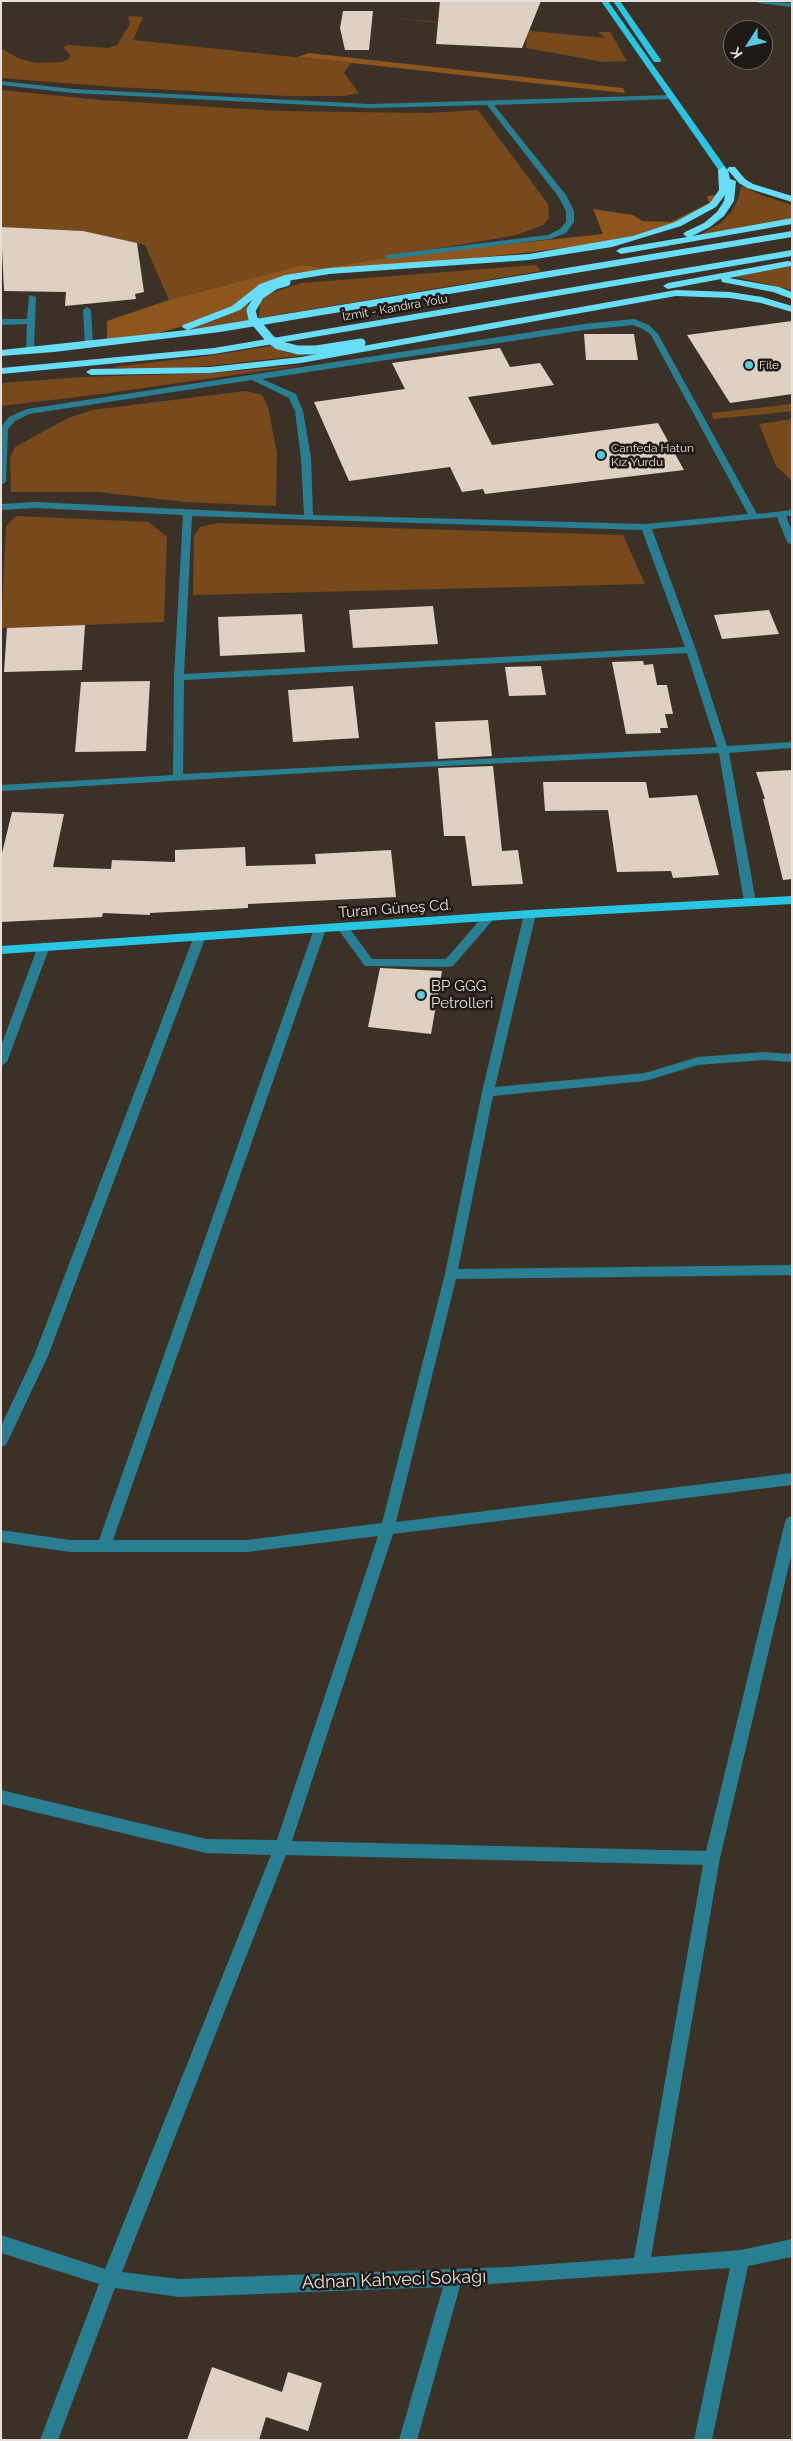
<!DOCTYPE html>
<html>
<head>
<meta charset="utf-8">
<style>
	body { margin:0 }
	#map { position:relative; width:793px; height:2441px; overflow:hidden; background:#3c3127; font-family:Raleway,sans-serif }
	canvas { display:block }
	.frame { position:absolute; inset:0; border:2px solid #e7dfd9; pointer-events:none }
	.north { position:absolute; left:723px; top:20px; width:50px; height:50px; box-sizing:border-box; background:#1f1a15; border:1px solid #6f6963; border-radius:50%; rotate:235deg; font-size:14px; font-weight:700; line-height:20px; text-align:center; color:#e7dfd9 }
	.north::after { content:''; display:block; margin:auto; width:18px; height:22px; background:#57c9e2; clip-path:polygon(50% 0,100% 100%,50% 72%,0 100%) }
</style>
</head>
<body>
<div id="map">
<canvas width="793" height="2441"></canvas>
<div class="frame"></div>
<div class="north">K</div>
</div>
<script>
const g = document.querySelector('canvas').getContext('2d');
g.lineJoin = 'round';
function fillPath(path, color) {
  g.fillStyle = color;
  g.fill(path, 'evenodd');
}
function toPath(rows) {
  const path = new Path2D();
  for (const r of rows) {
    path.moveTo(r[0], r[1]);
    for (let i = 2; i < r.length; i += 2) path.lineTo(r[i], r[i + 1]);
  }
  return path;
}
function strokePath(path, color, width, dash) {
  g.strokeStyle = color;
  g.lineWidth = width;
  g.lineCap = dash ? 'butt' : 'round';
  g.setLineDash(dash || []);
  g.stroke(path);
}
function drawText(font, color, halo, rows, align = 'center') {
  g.font = font + ' Raleway,sans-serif';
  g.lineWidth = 5;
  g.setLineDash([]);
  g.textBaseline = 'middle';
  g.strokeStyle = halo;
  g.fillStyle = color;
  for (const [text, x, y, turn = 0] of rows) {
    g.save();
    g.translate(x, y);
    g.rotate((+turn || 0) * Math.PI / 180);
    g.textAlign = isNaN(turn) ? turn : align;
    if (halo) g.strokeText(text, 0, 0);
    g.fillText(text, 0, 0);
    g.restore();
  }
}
const green = toPath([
	[128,16,143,17,133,40,351,63,344,73,359,93,344,96,287,96,116,87,1,78,1,48,18,58,37,63,62,62,69,59,70,55,63,47,69,45,108,48,117,45,130,24],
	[385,17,605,38,598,32,610,32,627,61,603,62,526,48,527,33],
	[1,90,101,100,279,111,428,113,478,110,548,204,549,218,543,225,517,235,324,268,302,265,169,300,145,245,82,231,1,227],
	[741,186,761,195,792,205,792,219,698,236,722,222,732,211,739,197],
	[536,265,541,271,259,318,260,303,266,295,301,283],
	[792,266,792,290,735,277],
	[248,303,251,320,188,330,242,308],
	[271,346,288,353,307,355,209,366,138,370,112,367,208,356],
	[305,365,94,395,1,406,1,383,83,377,211,373],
	[245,391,262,395,268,407,277,453,276,506,186,502,98,492,11,492,10,458,15,447,68,418,92,410],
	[792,404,792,411,776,413,713,419,712,413],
	[792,419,792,481,776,466,759,424],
	[16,516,149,522,167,537,164,622,1,628,6,526],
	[218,523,623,535,645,584,193,595,194,536,200,527]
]);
const forest = toPath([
	[309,53,605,86,623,88,625,93,297,57],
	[716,195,710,204,671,224,624,240,524,253,283,277,261,285,232,307,194,323,148,336,107,340,107,321,169,300,302,265,324,268,389,257,603,234,593,209,633,215,642,221,671,222,709,203,707,196]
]);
const building = toPath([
	[440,1,541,1,522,48,436,44],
	[343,11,373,11,369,50,345,50,340,28],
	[1,227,83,231,137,243,144,292,135,294,136,299,65,306,66,292,4,291],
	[792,321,792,394,730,403,687,335],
	[584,334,634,334,638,360,586,360],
	[500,348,510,367,540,363,554,385,468,397,492,445,658,423,684,470,485,494,483,489,462,492,450,467,349,481,314,402,405,389,392,363],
	[433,606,438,644,353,648,349,610],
	[769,610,779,634,722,639,714,615],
	[302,614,305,652,220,656,218,617],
	[85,625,82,670,4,672,7,628],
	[643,661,644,665,653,664,657,685,667,685,673,714,665,714,668,728,660,728,661,733,626,734,612,662],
	[541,666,546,695,509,696,505,667],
	[150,681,146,751,75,752,81,682],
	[353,686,359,738,293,742,288,690],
	[488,720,492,756,438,759,435,722],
	[493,766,502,851,518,850,523,884,472,886,465,836,444,836,438,768],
	[792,770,792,879,783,880,763,799,765,799,756,772],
	[543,782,646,782,649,798,697,795,719,875,673,878,671,871,617,872,608,810,545,811],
	[12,812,64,814,53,867,111,869,112,860,175,862,175,850,245,847,246,866,316,864,315,854,391,850,396,897,248,904,248,908,150,913,150,915,103,913,102,917,1,922,1,857],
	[380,968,442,971,431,1034,368,1027],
	[212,2367,282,2392,288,2372,322,2383,308,2431,266,2417,259,2440,187,2440]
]);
const minor = toPath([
	[756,1,792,3,792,7,759,3,756,1],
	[1,81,73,89,370,104,672,95,676,97,672,99,494,105,566,195,574,211,574,222,566,233,550,239,389,259,385,257,386,255,548,235,560,229,566,222,566,211,558,196,487,105,370,108,73,93,1,85,1,81],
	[29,295,36,297,34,351,30,354,26,351,27,324,1,325,1,319,27,319,29,295],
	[87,307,91,310,93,345,89,348,85,345,83,310,87,307],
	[634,319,649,325,658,334,757,514,792,510,792,516,786,516,792,531,792,545,787,542,777,517,652,529,696,650,727,746,792,742,792,748,729,753,756,902,754,905,750,906,744,902,719,753,358,770,1,791,1,785,173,775,174,677,183,515,36,508,1,510,1,504,36,502,304,515,301,458,295,411,289,398,252,380,29,414,15,421,8,429,6,482,1,485,1,427,9,417,27,409,584,324,634,319],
	[633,325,643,329,651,335,748,514,646,524,313,515,311,458,303,411,296,394,262,379,584,330,633,325],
	[192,516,642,530,685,647,184,674,192,516],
	[687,653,717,747,183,774,184,680,687,653],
	[530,910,536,914,495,1087,645,1073,698,1057,764,1052,792,1054,792,1062,764,1060,698,1065,645,1081,493,1096,458,1269,792,1265,792,1275,456,1279,396,1522,792,1473,792,1485,393,1534,292,1841,706,1851,785,1522,787,1518,792,1516,792,1552,720,1858,651,2257,741,2250,792,2239,792,2257,748,2266,712,2440,694,2440,730,2268,460,2286,417,2440,399,2440,443,2287,179,2297,115,2288,58,2440,40,2440,99,2284,1,2253,1,2235,105,2269,271,1855,206,1853,1,1804,1,1790,206,1839,277,1840,378,1536,247,1552,70,1552,1,1542,1,1530,70,1540,99,1540,314,929,320,925,326,929,113,1540,247,1540,382,1523,445,1274,482,1092,524,914,530,910],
	[286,1855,703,1865,634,2258,509,2267,179,2279,122,2272,286,1855],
	[488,914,494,918,492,921,453,966,449,967,365,966,337,928,339,925,347,925,372,959,446,959,484,915,488,914],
	[200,932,206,936,48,1356,6,1445,1,1447,1,1426,34,1356,194,936,200,932],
	[44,942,50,946,7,1062,1,1066,1,1046,38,946,44,942]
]);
const major = toPath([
	[601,1,608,1,726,168,726,172,720,172,601,1],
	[613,1,620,1,661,60,660,62,654,62,613,1],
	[792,896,792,904,530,918,1,954,1,946,530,910,792,896]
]);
const highway = toPath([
	[723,167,728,170,730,179,736,181,734,201,724,216,710,227,692,236,792,218,792,224,621,254,616,251,621,248,687,237,683,234,685,232,704,223,717,212,724,201,725,195,716,207,681,226,612,247,529,260,329,274,287,281,266,288,240,310,188,330,792,231,792,237,220,332,54,352,1,356,1,350,187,330,182,327,183,325,232,306,260,284,285,275,329,268,529,254,633,236,675,222,710,203,719,190,718,170,723,167],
	[729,167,735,167,745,179,753,184,792,196,792,202,747,188,739,183,727,169,729,167],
	[792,250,792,256,214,354,1,374,1,368,214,348,792,250],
	[788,261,792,262,791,266,729,278,779,287,792,292,792,299,773,292,722,282,721,279,668,289,663,286,668,283,788,261],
	[676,290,730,292,762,297,792,306,792,312,761,303,730,298,676,296,301,363,210,373,91,375,86,372,91,369,210,367,301,357,676,290]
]);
const highwayBridge = toPath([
	[286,282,275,285,260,295,251,310,253,319,270,339,278,345,298,350,316,350,361,343]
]);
const markers = [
	[749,365,5,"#57c9e2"],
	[601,455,5,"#57c9e2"],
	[421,995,5,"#57c9e2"]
];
const farStreetnames = [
	["İzmit - Kandıra Yolu",395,308,-10]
];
const farPoinames = [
	["File",759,365],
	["Canfeda Hatun",611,448],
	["Kız Yurdu",611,462]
];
const streetNames = [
	["Turan Güneş Cd.",395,909,-4]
];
const poiNames = [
	["BP GGG",431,986],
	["Petrolleri",431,1003]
];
const nearStreetnames = [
	["Adnan Kahveci Sokağı",394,2280,-2]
];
fillPath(green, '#78491b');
fillPath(forest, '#8e561d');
fillPath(building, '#dfd0c4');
fillPath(minor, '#297f91');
fillPath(major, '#29c6e4');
fillPath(highway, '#67ddf8');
strokePath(highwayBridge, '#67ddf8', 9);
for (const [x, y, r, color] of markers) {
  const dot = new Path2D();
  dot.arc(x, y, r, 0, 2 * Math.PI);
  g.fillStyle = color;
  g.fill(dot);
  strokePath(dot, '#1f1a15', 2);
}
drawText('12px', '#e7dfd9', '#1f1a15', farStreetnames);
drawText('12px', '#e7dfd9', '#1f1a15', farPoinames, 'left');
drawText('15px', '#e7dfd9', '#1f1a15', streetNames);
drawText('15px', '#e7dfd9', '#1f1a15', poiNames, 'left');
drawText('18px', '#e7dfd9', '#1f1a15', nearStreetnames);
</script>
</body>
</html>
